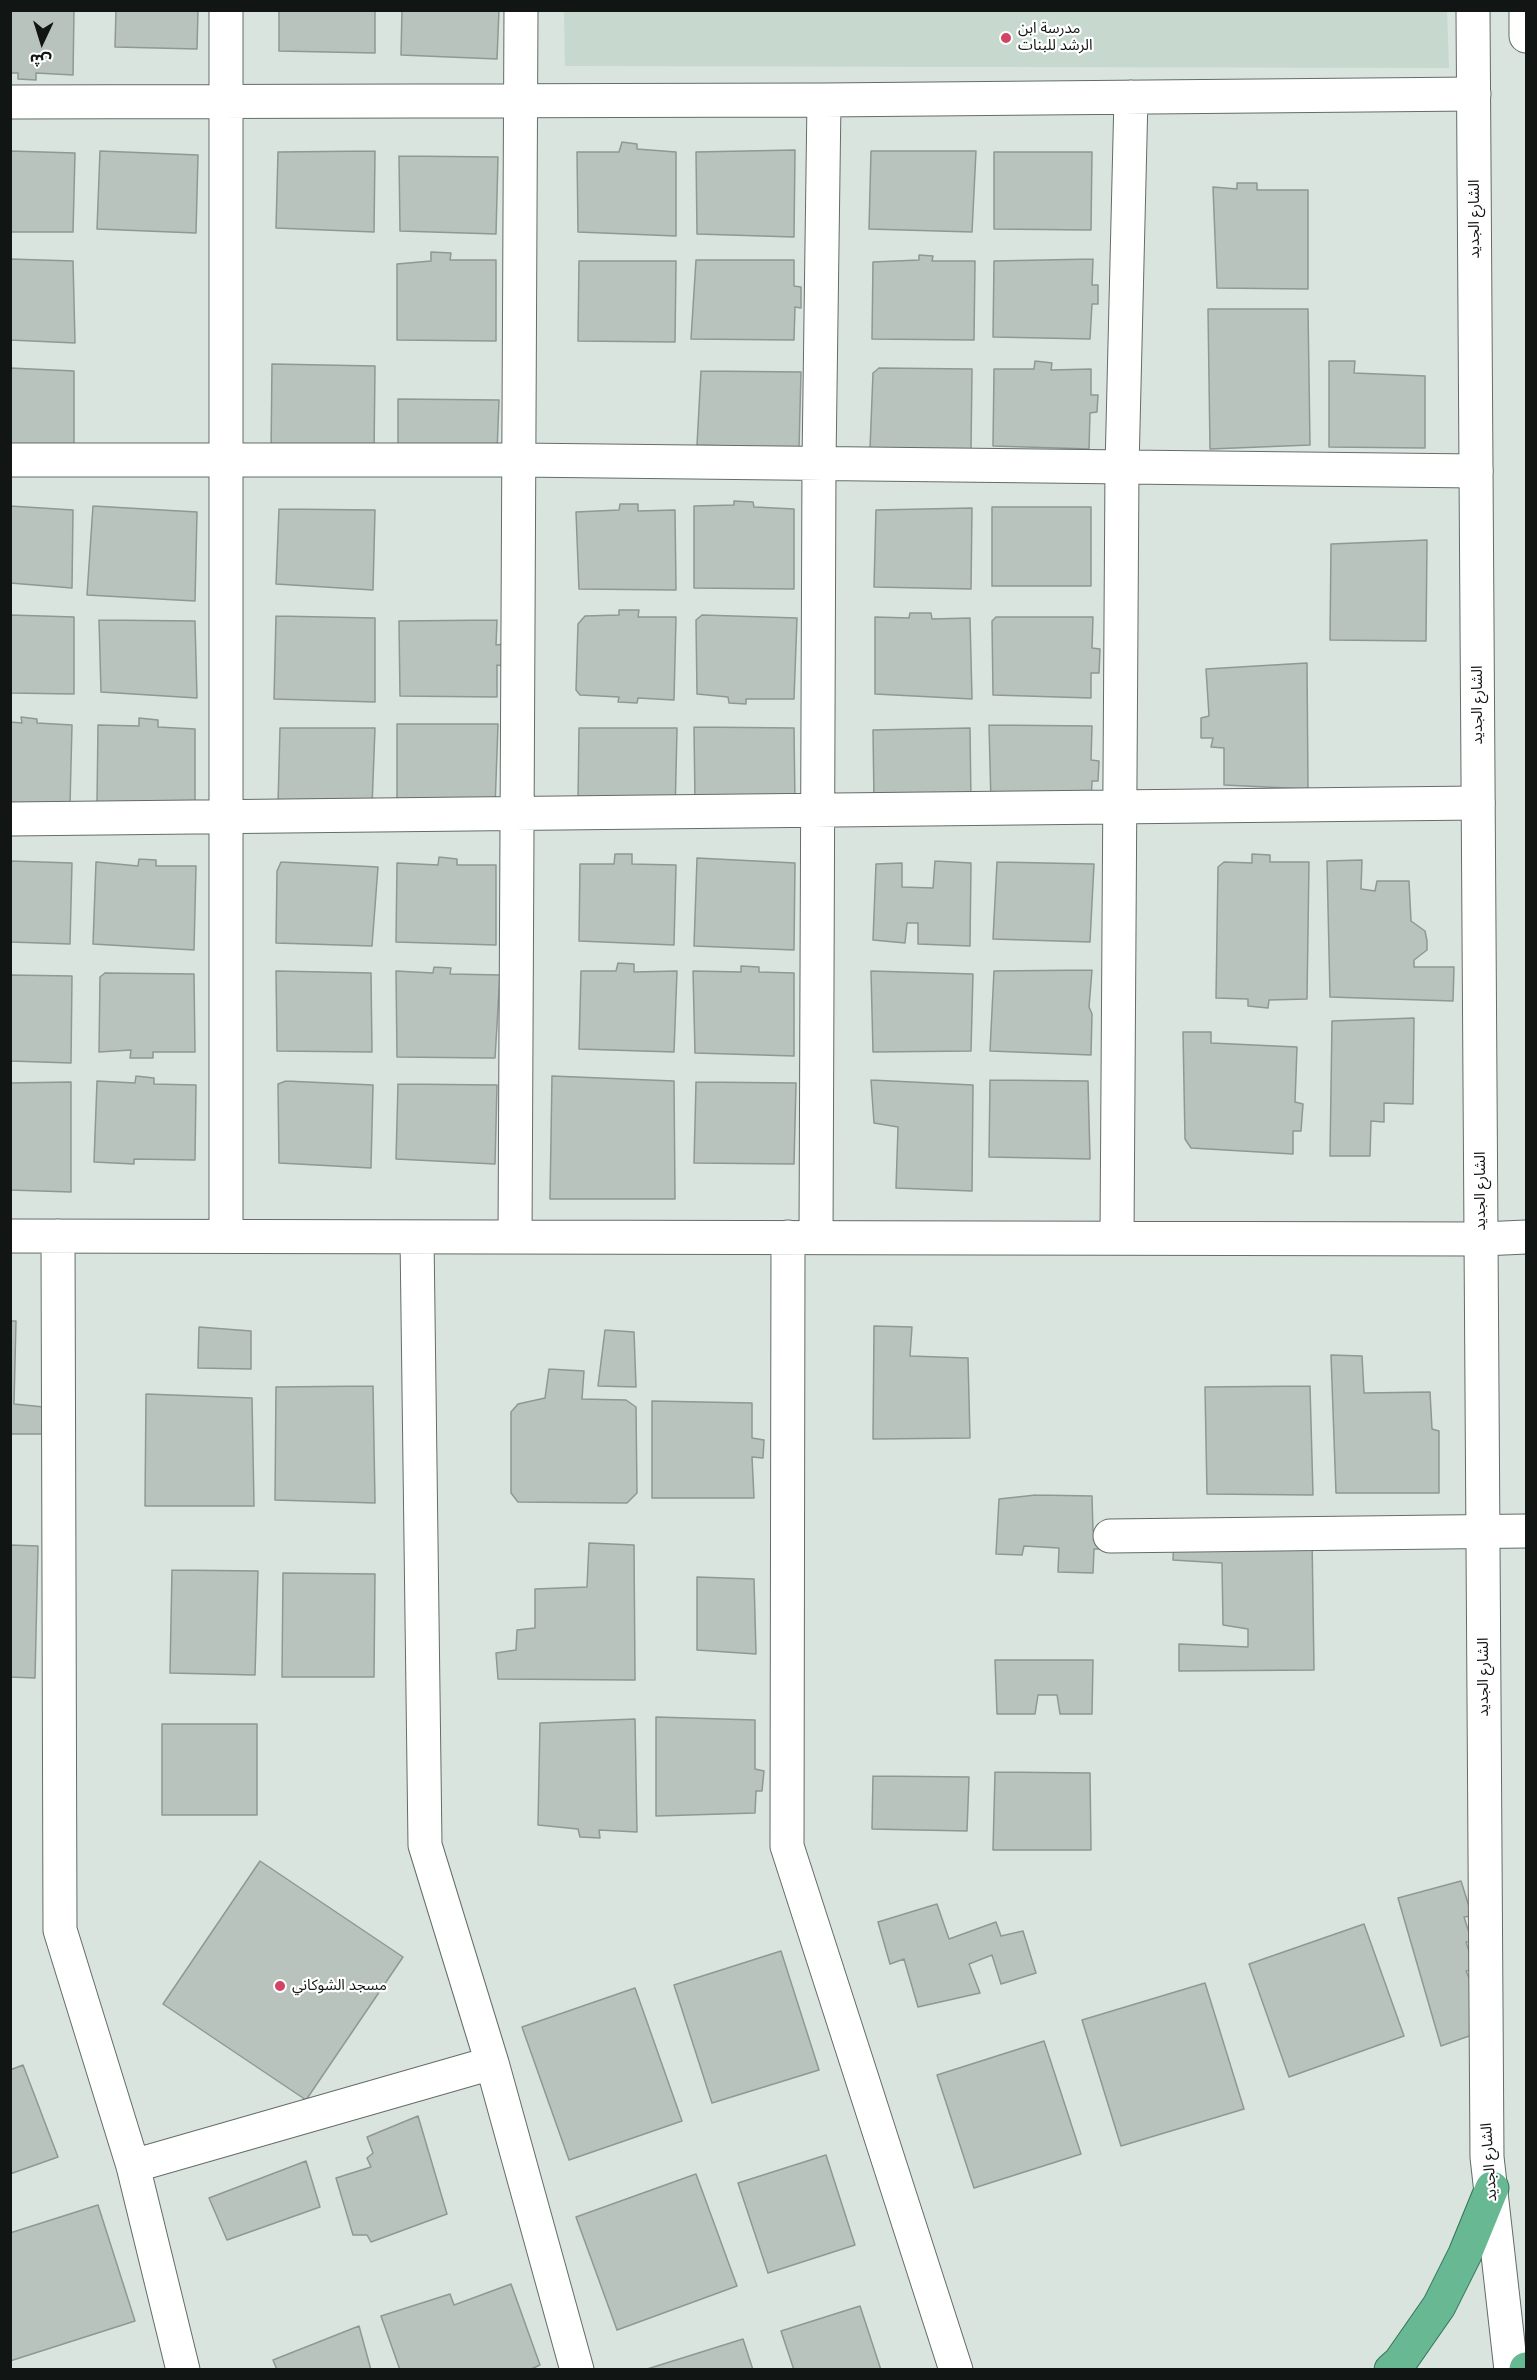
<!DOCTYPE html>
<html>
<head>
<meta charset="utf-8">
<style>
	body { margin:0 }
	#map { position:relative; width:1537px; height:2380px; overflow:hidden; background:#d9e4de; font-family:"Nunito Sans","Noto Sans Arabic",sans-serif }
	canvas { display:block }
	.frame { position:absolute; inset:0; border:12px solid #111513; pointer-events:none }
	.north { position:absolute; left:12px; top:12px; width:60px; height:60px; -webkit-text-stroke:4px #fff; paint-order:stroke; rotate:184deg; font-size:16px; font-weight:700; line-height:24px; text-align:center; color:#111513 }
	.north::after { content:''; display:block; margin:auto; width:21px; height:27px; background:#111513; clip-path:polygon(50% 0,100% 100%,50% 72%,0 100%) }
</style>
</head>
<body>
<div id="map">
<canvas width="1537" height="2380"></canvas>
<div class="frame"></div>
<div class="north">ش</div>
</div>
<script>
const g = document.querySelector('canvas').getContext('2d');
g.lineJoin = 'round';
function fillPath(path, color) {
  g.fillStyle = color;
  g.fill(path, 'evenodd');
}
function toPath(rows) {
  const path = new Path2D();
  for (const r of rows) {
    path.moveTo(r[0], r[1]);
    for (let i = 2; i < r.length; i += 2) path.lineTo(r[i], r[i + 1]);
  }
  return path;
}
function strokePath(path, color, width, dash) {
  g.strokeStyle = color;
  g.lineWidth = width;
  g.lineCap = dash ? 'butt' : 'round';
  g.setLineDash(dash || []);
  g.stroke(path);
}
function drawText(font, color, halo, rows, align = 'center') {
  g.font = font + ' "Nunito Sans","Noto Sans Arabic",sans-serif';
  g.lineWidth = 4.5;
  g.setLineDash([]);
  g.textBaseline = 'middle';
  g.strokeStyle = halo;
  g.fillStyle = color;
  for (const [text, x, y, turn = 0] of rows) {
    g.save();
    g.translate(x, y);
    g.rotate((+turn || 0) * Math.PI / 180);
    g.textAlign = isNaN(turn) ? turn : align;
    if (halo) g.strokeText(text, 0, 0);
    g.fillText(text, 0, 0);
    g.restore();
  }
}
const built = toPath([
	[564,11,1447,11,1449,68,565,66]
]);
const building = toPath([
	[10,10,74,10,73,75,36,73,36,80,18,79,18,73,10,73,10,10],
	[116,10,198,10,197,49,115,47,116,10],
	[279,10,375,10,375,53,279,51,279,10],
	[402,10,499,10,497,59,401,55,402,10],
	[622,142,637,144,637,149,676,152,676,236,578,232,577,152,619,152,622,142],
	[795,150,794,237,697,234,696,152,795,150],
	[10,151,75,153,73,232,10,232,10,151],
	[100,151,198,155,196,233,97,229,100,151],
	[375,151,374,232,276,228,278,152,375,151],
	[871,151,976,151,972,232,869,229,871,151],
	[994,152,1092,152,1091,230,994,229,994,152],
	[399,156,498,157,496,234,400,231,399,156],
	[1237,183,1257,183,1257,190,1308,190,1308,289,1217,288,1213,187,1237,189,1237,183],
	[431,252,451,253,450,260,496,260,496,341,397,340,397,264,431,261,431,252],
	[919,255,933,256,932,261,975,261,974,340,872,339,873,262,919,260,919,255],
	[10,259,73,261,75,343,10,340,10,259],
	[1093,259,1092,285,1098,285,1098,304,1092,304,1090,339,993,337,994,261,1093,259],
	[696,260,794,260,794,286,801,287,801,308,795,307,794,340,691,339,696,260],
	[579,261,676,261,675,342,578,341,579,261],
	[1208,309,1308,309,1310,445,1210,449,1208,309],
	[1035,361,1052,363,1051,370,1091,369,1091,395,1098,395,1097,412,1090,413,1089,449,993,446,994,369,1034,369,1035,361],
	[1329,361,1355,361,1354,373,1425,376,1425,448,1329,447,1329,361],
	[272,364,375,366,374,456,271,454,272,364],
	[10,368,74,371,74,448,10,444,10,368],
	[879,368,972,369,971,451,870,449,873,373,879,368],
	[701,371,801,372,799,448,697,445,701,371],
	[398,399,499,400,497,452,398,451,398,399],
	[734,501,753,502,754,507,794,509,794,589,694,588,694,506,734,505,734,501],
	[620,504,638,504,638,511,675,510,676,590,579,589,576,512,619,510,620,504],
	[10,506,73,510,72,588,10,583,10,506],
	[93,506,197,512,195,601,87,595,93,506],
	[992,507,1091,507,1091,586,992,586,992,507],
	[972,508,971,589,874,587,876,510,972,508],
	[279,509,375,510,373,590,276,584,279,509],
	[1427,540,1426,641,1330,640,1331,544,1427,540],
	[619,610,639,610,638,617,676,617,674,700,638,698,637,703,618,702,619,697,580,695,576,690,578,624,585,616,619,615,619,610],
	[910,613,931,613,932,619,970,618,972,699,875,694,875,617,909,618,910,613],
	[10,615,74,617,74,694,10,693,10,615],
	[702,615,797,618,794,699,746,699,746,704,729,703,728,697,697,694,696,620,702,615],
	[276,616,375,618,375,702,274,699,276,616],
	[996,617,1093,617,1092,648,1100,649,1099,673,1091,673,1091,698,993,695,992,621,996,617],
	[99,620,195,621,197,698,101,692,99,620],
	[497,620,496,645,505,644,504,666,497,665,497,697,400,696,399,621,497,620],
	[1307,663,1308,789,1224,785,1224,748,1211,747,1213,738,1201,738,1201,718,1209,716,1206,669,1307,663],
	[21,717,37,719,37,723,72,725,70,805,10,803,10,722,22,723,21,717],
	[139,718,158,720,158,727,195,729,195,807,97,804,98,725,139,726,139,718],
	[397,724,498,724,495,808,397,806,397,724],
	[989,725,1092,726,1091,760,1099,761,1098,781,1092,781,1091,805,991,803,989,725],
	[694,727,794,728,795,805,695,803,694,727],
	[280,728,375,728,372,807,278,805,280,728],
	[579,728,677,728,675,816,578,803,579,728],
	[970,728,971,804,874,802,873,730,970,728],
	[615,854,632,854,632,864,676,865,674,945,579,941,580,864,614,864,615,854],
	[1252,854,1270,855,1270,862,1309,862,1307,999,1269,1000,1268,1008,1248,1006,1248,999,1216,998,1218,867,1224,862,1252,863,1252,854],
	[439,857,457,859,457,865,496,865,496,945,396,942,397,863,438,865,439,857],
	[697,858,795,863,794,950,694,946,697,858],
	[139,859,156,860,156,866,196,866,194,950,93,944,96,862,138,866,139,859],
	[1362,860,1361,889,1375,891,1377,881,1409,881,1411,921,1425,931,1427,941,1427,950,1414,960,1414,967,1454,967,1453,1001,1330,997,1327,861,1362,860],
	[10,861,72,863,70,944,10,942,10,861],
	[935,861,971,863,970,946,918,944,918,923,907,923,905,943,873,940,876,864,902,863,902,887,933,888,935,861],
	[281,862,378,867,372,946,276,943,277,871,281,862],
	[997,862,1094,864,1090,942,993,939,997,862],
	[618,963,634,964,634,972,677,971,674,1052,579,1049,581,971,616,971,618,963],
	[741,966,759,967,759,972,794,973,794,1056,695,1053,693,971,741,972,741,966],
	[434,967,451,968,450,974,500,975,495,1058,397,1057,396,971,433,973,434,967],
	[1092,970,1089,1007,1092,1014,1091,1055,990,1051,994,971,1092,970],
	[276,971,371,973,372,1052,277,1051,276,971],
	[871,971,973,974,971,1051,873,1052,871,971],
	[105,973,194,974,195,1052,153,1052,153,1058,130,1058,131,1050,99,1052,100,977,105,973],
	[10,975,72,976,71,1063,10,1061,10,975],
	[1414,1018,1413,1104,1384,1103,1384,1122,1371,1121,1370,1156,1330,1156,1332,1021,1414,1018],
	[1183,1032,1211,1032,1211,1043,1297,1047,1295,1102,1303,1104,1301,1131,1293,1131,1293,1154,1191,1148,1185,1139,1183,1032],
	[136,1076,154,1078,154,1084,196,1085,195,1160,134,1159,134,1164,94,1162,97,1081,135,1083,136,1076],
	[552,1076,674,1081,675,1199,550,1199,552,1076],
	[871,1080,973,1085,972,1191,896,1188,898,1127,874,1123,871,1080],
	[990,1080,1088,1081,1090,1159,989,1157,990,1080],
	[286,1081,373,1085,371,1168,279,1163,278,1084,286,1081],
	[71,1082,71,1192,10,1190,10,1083,71,1082],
	[696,1082,796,1083,794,1164,694,1163,696,1082],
	[398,1084,497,1085,495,1164,396,1159,398,1084],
	[10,1321,16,1321,14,1404,44,1407,42,1434,10,1434,10,1321],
	[874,1326,912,1327,910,1356,968,1358,970,1438,873,1439,874,1326],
	[199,1327,251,1331,251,1369,198,1368,199,1327],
	[605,1330,634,1332,636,1387,598,1386,605,1330],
	[1331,1355,1362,1356,1364,1393,1430,1392,1432,1429,1439,1431,1439,1493,1336,1493,1331,1355],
	[549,1369,584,1371,582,1399,626,1400,636,1407,637,1493,627,1503,518,1502,511,1493,511,1412,518,1404,545,1398,549,1369],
	[373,1386,375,1503,275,1500,276,1387,373,1386],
	[1310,1386,1313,1495,1207,1494,1205,1387,1310,1386],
	[146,1394,252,1398,254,1506,145,1506,146,1394],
	[652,1401,752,1403,752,1438,764,1440,763,1458,752,1457,754,1498,652,1498,652,1401],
	[1036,1495,1092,1496,1093,1531,1100,1529,1100,1549,1094,1549,1093,1573,1058,1572,1059,1548,1024,1546,1022,1555,996,1554,999,1499,1036,1495],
	[1312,1536,1314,1670,1179,1671,1179,1644,1248,1647,1248,1629,1223,1625,1222,1563,1173,1560,1174,1537,1312,1536],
	[589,1543,634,1545,635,1680,498,1679,496,1653,516,1650,517,1630,535,1628,535,1589,587,1587,589,1543],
	[10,1545,38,1546,35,1678,10,1677,10,1545],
	[172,1570,258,1571,255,1675,170,1673,172,1570],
	[283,1573,375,1574,374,1677,282,1677,283,1573],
	[697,1577,754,1579,756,1654,697,1650,697,1577],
	[995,1660,1093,1660,1092,1714,1060,1714,1057,1695,1038,1695,1035,1714,997,1714,995,1660],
	[656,1717,755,1720,755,1769,764,1771,762,1791,756,1791,755,1813,656,1816,656,1717],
	[635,1719,637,1832,599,1830,600,1838,580,1837,578,1829,538,1825,540,1723,635,1719],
	[162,1724,257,1724,257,1815,162,1815,162,1724],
	[995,1772,1090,1773,1091,1850,993,1850,995,1772],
	[873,1776,969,1777,967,1831,872,1829,873,1776],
	[260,1861,403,1957,306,2100,163,2004,260,1861],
	[1461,1881,1472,1916,1464,1917,1472,1942,1466,1942,1475,1969,1466,1971,1478,1998,1472,2035,1441,2046,1398,1898,1461,1881],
	[937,1904,949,1939,996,1922,1001,1936,1023,1931,1036,1973,1001,1984,992,1955,969,1964,980,1993,918,2007,904,1959,890,1964,878,1922,937,1904],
	[1364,1924,1404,2036,1289,2077,1249,1964,1364,1924],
	[781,1951,819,2070,712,2103,674,1985,781,1951],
	[1205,1983,1244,2109,1121,2146,1082,2020,1205,1983],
	[635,1988,682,2121,569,2160,522,2027,635,1988],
	[1044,2041,1081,2154,974,2188,937,2075,1044,2041],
	[23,2065,58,2157,10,2174,10,2070,23,2065],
	[418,2116,447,2214,371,2242,367,2235,353,2235,336,2178,371,2167,367,2158,373,2153,367,2137,418,2116],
	[826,2155,855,2245,768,2273,738,2183,826,2155],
	[306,2161,320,2207,227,2240,209,2198,306,2161],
	[696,2174,737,2286,617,2330,576,2217,696,2174],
	[98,2205,135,2321,10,2361,10,2233,98,2205],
	[511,2284,540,2365,529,2370,400,2370,381,2316,450,2294,454,2305,511,2284],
	[860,2306,881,2370,794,2370,781,2331,860,2306],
	[359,2326,371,2370,277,2370,273,2360,359,2326],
	[743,2339,753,2370,644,2370,743,2339]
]);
const minor = toPath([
	[10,102,824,100,1474,94],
	[10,460,518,460,1476,471],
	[10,819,1478,803],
	[10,1236,1482,1239,1526,1237],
	[58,1236,60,1930,133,2166,183,2370],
	[226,1236,226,10],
	[515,1236,521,10],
	[417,1237,425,1845,492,2063,577,2370],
	[788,1237,787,1846,956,2370],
	[816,1237,819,462,824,100],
	[1117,1237,1122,468,1131,97],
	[1110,1536,1526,1531],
	[133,2166,492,2063]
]);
const tertiary = toPath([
	[1473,10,1487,2157,1511,2370],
	[1526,10,1526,36]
]);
const trunk = toPath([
	[1391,2370,1400,2362,1439,2306,1465,2254,1492,2188],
	[1526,2370,1526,2369]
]);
const markers = [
	[1006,38,6,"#d24365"],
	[280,1986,6,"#d24365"]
];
const poiNames = [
	["مدرسة ابن",1018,29],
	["الرشد للبنات",1018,46],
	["مسجد الشوكاني",292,1986]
];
const streetNames = [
	["الشارع الجديد",1475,219,-90],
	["الشارع الجديد",1478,705,-90],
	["الشارع الجديد",1481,1191,-90],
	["الشارع الجديد",1484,1677,-90],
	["الشارع الجديد",1490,2162,-94]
];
fillPath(built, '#c7d8ce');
fillPath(building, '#b9c3bd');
strokePath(building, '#8f9893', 1.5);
strokePath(minor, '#646d68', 35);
strokePath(tertiary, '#646d68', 35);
strokePath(trunk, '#327455', 35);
strokePath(minor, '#fff', 33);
strokePath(tertiary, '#fff', 33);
strokePath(trunk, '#68b894', 33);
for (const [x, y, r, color] of markers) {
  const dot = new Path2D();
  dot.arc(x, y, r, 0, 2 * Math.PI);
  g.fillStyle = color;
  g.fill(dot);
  strokePath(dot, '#fff', 2);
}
drawText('15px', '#111513', '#fff', poiNames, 'left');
drawText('15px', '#111513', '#fff', streetNames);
</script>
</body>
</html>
